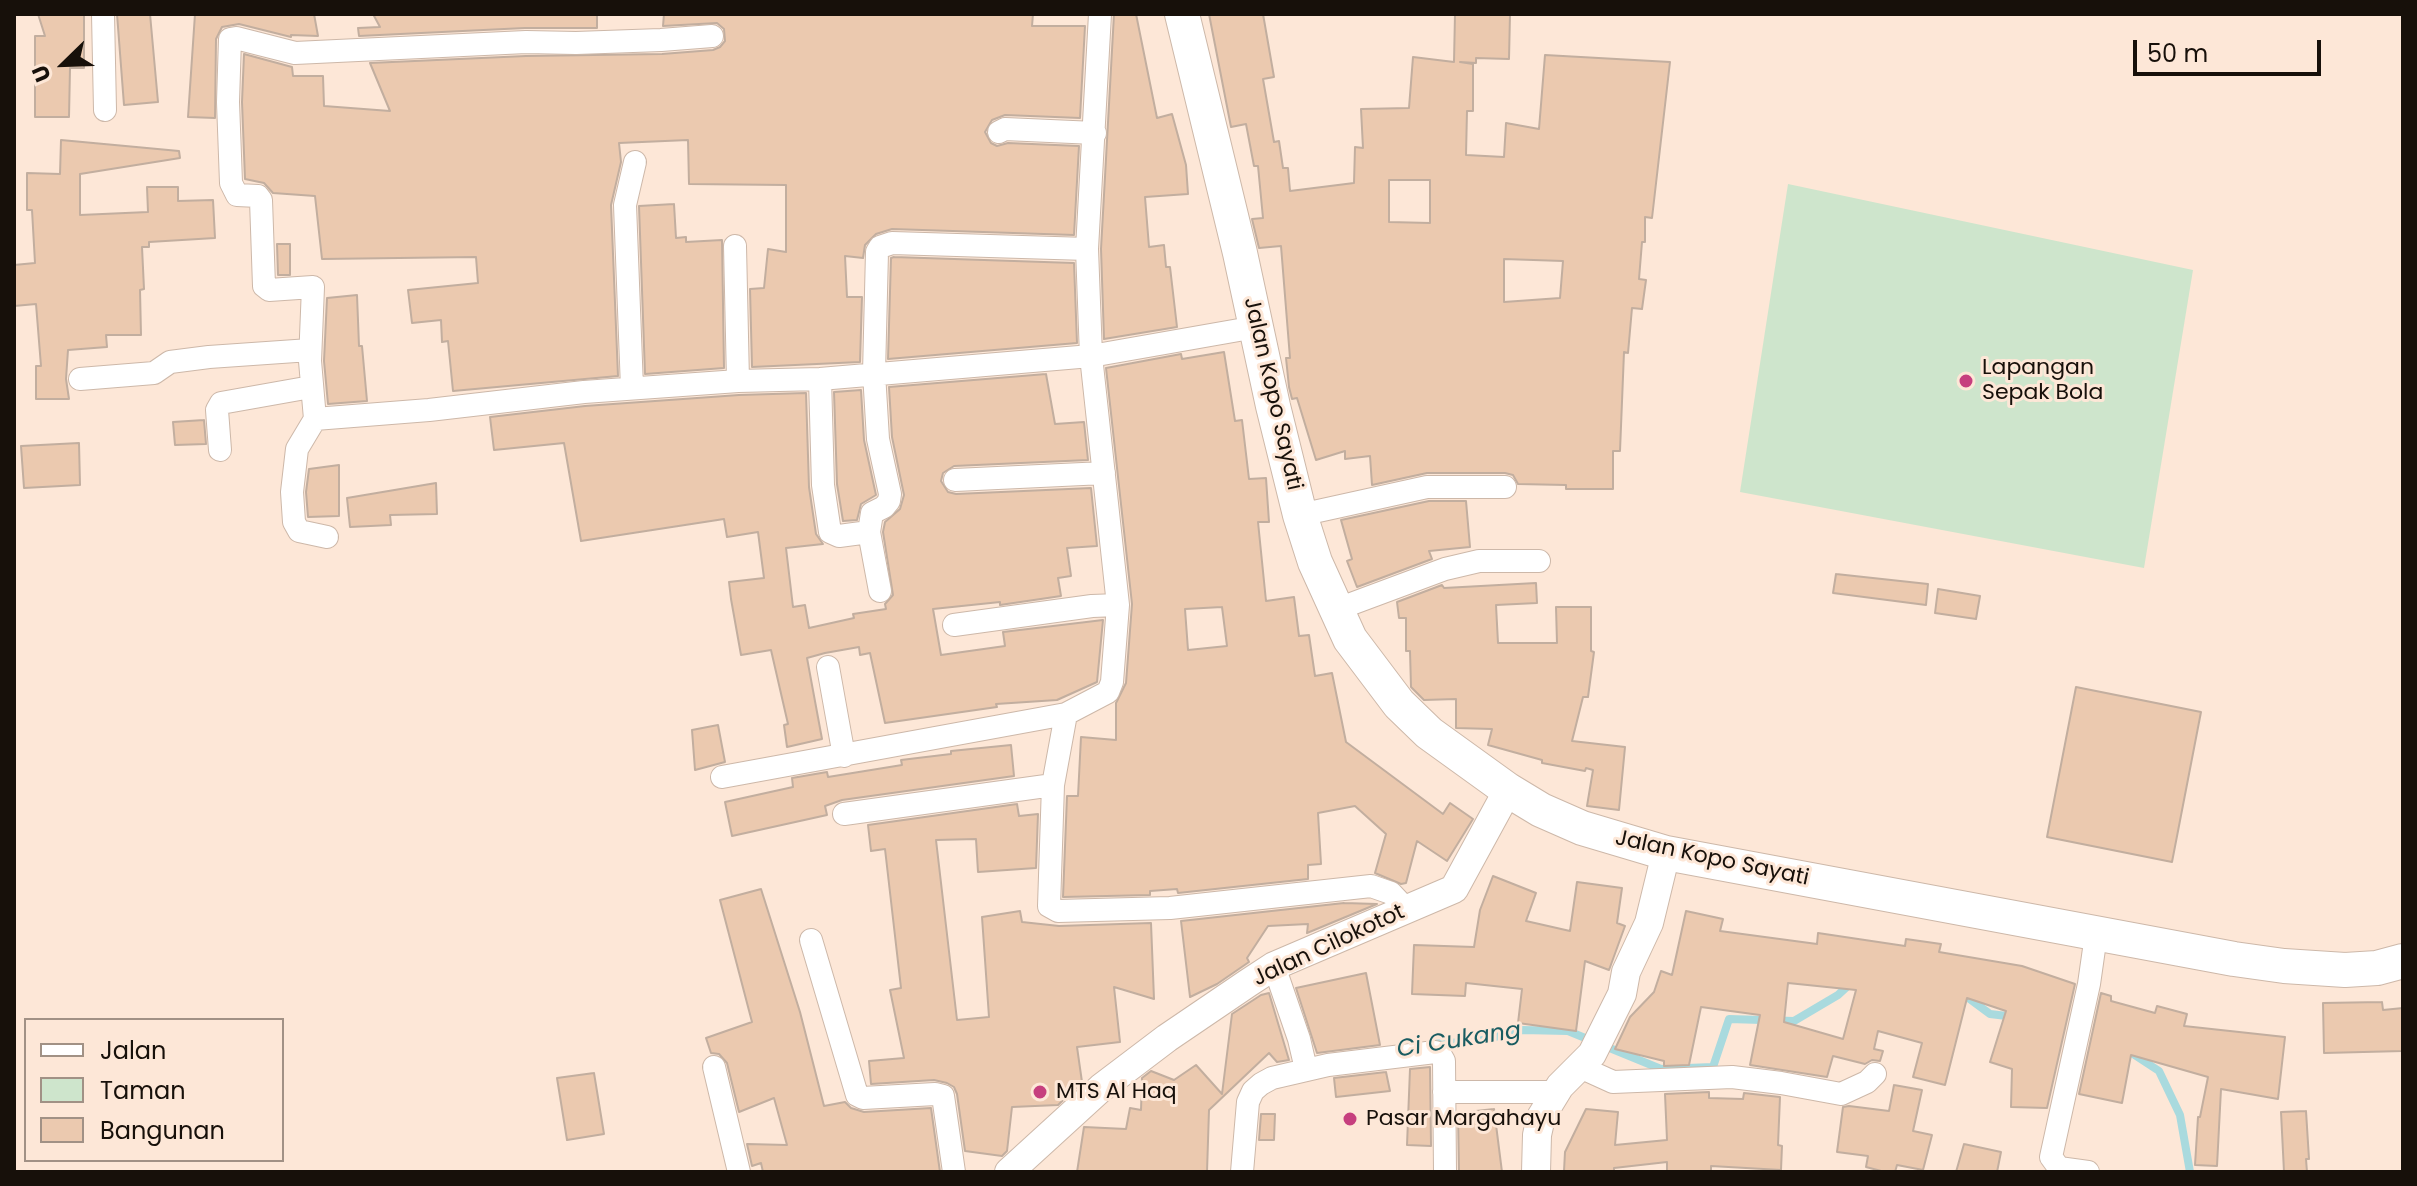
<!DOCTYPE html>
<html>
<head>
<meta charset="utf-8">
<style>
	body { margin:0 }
	#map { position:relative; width:2417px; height:1186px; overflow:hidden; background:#fde7d7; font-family:Poppins,sans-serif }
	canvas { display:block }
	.frame { position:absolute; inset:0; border:16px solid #17100a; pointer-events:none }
	.legend { position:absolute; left:24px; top:1018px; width:260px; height:144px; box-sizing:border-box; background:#fde7d7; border:2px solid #a19185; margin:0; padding:10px 14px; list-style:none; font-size:24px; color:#17100a }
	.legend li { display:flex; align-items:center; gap:16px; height:40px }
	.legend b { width:40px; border:2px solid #a19185 }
	.north { position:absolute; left:24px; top:24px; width:80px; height:80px; -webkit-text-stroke:6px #fde7d7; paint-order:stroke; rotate:247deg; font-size:22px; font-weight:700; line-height:32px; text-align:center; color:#17100a }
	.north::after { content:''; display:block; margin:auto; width:28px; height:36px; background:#17100a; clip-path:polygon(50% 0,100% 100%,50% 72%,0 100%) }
	.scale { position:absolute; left:2133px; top:40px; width:188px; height:36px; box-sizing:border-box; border:4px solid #17100a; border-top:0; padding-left:10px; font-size:24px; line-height:28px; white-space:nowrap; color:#17100a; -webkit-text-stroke:6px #fde7d7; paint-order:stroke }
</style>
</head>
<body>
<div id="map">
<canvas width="2417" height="1186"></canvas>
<div class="frame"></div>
<ul class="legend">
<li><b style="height:10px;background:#fff"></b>Jalan</li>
<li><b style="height:22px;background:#cee5cc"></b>Taman</li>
<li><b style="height:22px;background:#ebc9af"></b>Bangunan</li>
</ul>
<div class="north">U</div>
<div class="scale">50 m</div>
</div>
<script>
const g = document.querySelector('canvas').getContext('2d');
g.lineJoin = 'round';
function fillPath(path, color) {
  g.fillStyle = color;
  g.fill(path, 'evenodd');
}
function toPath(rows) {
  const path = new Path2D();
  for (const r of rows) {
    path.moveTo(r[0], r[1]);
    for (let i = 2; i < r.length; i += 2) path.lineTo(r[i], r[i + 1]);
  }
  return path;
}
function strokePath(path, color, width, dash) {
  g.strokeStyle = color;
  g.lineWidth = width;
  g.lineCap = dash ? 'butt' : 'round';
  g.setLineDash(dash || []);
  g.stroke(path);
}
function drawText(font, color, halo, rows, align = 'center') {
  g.font = font + ' Poppins,sans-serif';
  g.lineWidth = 6;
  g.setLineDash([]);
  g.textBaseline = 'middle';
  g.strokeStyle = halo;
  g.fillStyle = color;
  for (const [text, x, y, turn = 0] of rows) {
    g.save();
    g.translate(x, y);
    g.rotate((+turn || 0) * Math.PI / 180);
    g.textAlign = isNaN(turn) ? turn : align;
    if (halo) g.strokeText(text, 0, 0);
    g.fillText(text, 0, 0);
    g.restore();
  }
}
const green = toPath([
	[1788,184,2193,270,2144,568,1740,492]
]);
const stream = toPath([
	[1963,994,1990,1014,2015,1017],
	[1431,1044,1479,1041,1522,1030,1568,1031,1661,1069,1713,1067,1729,1019,1794,1021,1838,995,1851,983],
	[2130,1052,2159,1071,2180,1115,2190,1172]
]);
const building = toPath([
	[38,14,84,14,84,68,70,68,69,117,35,117,35,36,45,36,38,14],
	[117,14,150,14,158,102,124,105,117,14],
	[195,14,314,14,318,36,291,35,291,37,239,24,222,27,216,39,215,118,188,117,195,14],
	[373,14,597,14,597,28,525,28,359,36,358,28,380,27,373,14],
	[664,14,1033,14,1032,26,1085,26,1080,118,1005,115,992,120,985,132,991,143,997,146,1008,143,1079,146,1074,235,892,229,876,234,865,245,863,258,845,256,847,297,862,297,860,362,752,367,750,289,764,288,768,249,786,252,786,185,689,184,688,140,619,143,621,162,611,205,618,376,453,391,448,341,442,342,441,320,412,323,408,290,478,283,476,257,322,259,315,196,273,193,264,183,245,179,242,102,244,54,292,67,293,76,323,76,324,106,390,111,370,63,526,56,662,54,713,50,720,47,725,41,724,29,717,23,663,26,664,14],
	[1114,14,1136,14,1157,118,1172,114,1186,165,1188,194,1145,197,1149,247,1164,245,1166,267,1170,267,1177,327,1104,339,1101,249,1114,14],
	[1209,14,1263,14,1274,77,1263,79,1274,142,1279,141,1283,168,1288,168,1290,191,1354,183,1355,147,1363,148,1361,109,1409,108,1413,57,1454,62,1455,14,1510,14,1509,59,1476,58,1476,63,1460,62,1473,64,1473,111,1467,111,1466,155,1504,157,1506,123,1539,129,1545,55,1670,62,1652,218,1645,217,1645,242,1642,242,1639,279,1646,280,1642,309,1632,308,1628,353,1624,352,1620,451,1613,451,1613,489,1566,489,1566,485,1518,484,1513,475,1505,473,1427,473,1372,485,1370,456,1345,459,1345,451,1316,460,1297,398,1292,399,1289,387,1286,358,1290,358,1281,246,1259,248,1252,219,1263,218,1258,166,1254,166,1246,124,1231,127,1209,14],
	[1389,180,1430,180,1430,223,1389,222,1389,180],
	[1504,259,1563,261,1560,298,1504,302,1504,259],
	[61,140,179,151,180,158,80,174,80,215,148,212,147,187,178,187,178,201,213,200,215,238,149,242,149,247,142,247,144,289,140,290,141,335,106,335,107,347,68,350,66,379,69,399,36,399,36,366,41,366,36,304,14,306,14,265,35,263,32,210,27,210,27,173,60,174,61,140],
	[674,204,676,238,686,237,686,242,722,240,724,368,645,374,639,206,674,204],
	[277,244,290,244,290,275,278,275,277,244],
	[894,257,1074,263,1077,343,888,359,891,258,894,257],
	[357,295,359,346,362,346,367,401,328,404,324,361,327,298,357,295],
	[1224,352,1235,421,1242,420,1249,479,1266,478,1269,522,1258,522,1266,601,1294,597,1299,636,1309,635,1315,676,1332,673,1346,742,1443,814,1450,803,1473,819,1447,861,1417,841,1406,883,1401,884,1375,873,1386,834,1355,806,1318,813,1321,864,1308,865,1308,879,1178,893,1177,889,1150,891,1150,895,1063,897,1067,796,1078,796,1081,737,1116,740,1116,703,1126,683,1132,604,1106,368,1181,354,1182,359,1224,352],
	[1222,607,1227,646,1188,650,1185,609,1222,607],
	[1046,374,1055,424,1084,422,1088,460,954,466,943,473,941,481,948,492,956,494,1091,488,1097,546,1067,548,1071,576,1058,578,1061,596,1000,605,1000,602,933,609,941,655,1005,646,1003,632,1103,620,1097,682,1057,700,996,704,997,707,885,723,870,653,860,655,859,647,825,653,807,658,822,739,787,747,784,725,788,724,771,650,741,655,731,599,729,582,764,578,758,532,727,537,724,519,581,541,564,443,494,450,490,417,585,406,739,395,806,393,809,487,816,534,823,544,786,548,793,607,805,605,809,628,854,618,853,614,886,609,885,604,893,595,883,532,885,522,900,509,904,495,892,437,889,387,1046,374],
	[861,390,864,440,876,495,861,504,857,520,843,521,837,484,834,392,861,390],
	[204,420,206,444,175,445,173,422,204,420],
	[79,443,80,485,24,488,21,446,79,443],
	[339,465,339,516,308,517,306,492,309,469,339,465],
	[436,483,437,514,390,515,391,525,350,527,347,498,436,483],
	[1429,501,1466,501,1470,547,1429,551,1432,559,1357,587,1347,561,1352,559,1341,520,1429,501],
	[1836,574,1928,584,1926,605,1833,593,1836,574],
	[1536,583,1537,603,1496,605,1498,643,1557,643,1556,607,1591,607,1591,651,1594,652,1588,697,1583,697,1572,741,1625,747,1619,810,1587,806,1593,770,1586,768,1585,771,1542,763,1542,760,1488,745,1492,729,1456,728,1456,699,1424,700,1411,687,1410,651,1406,651,1406,618,1399,618,1397,602,1442,585,1444,588,1536,583],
	[1938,589,1980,596,1976,619,1935,613,1938,589],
	[2076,687,2201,712,2172,862,2047,837,2076,687],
	[718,725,725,762,695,770,692,730,718,725],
	[1011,745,1014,776,842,800,825,806,827,815,732,836,725,802,793,787,792,778,827,772,828,777,902,765,901,760,951,754,951,751,1011,745],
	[1017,804,1019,816,1038,814,1036,868,978,872,976,839,936,840,957,1020,989,1017,982,917,1020,911,1022,922,1059,926,1151,923,1154,999,1114,987,1120,1042,1077,1047,1082,1082,1058,1105,1012,1107,1007,1151,1002,1156,965,1151,957,1094,954,1087,947,1083,934,1080,871,1084,869,1061,904,1058,890,990,901,988,885,849,871,851,868,825,1017,804],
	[1493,876,1536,893,1526,921,1570,931,1577,882,1622,888,1617,923,1625,926,1609,970,1585,961,1576,1031,1518,1023,1522,989,1466,983,1465,996,1412,994,1414,945,1474,947,1480,910,1493,876],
	[761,889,800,1012,824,1106,845,1102,851,1108,864,1112,931,1108,940,1172,763,1172,761,1163,752,1166,747,1144,787,1145,774,1098,739,1112,727,1063,719,1054,711,1053,706,1038,752,1022,720,900,761,889],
	[1344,903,1377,904,1307,933,1308,924,1268,926,1247,958,1249,962,1217,984,1190,997,1181,921,1344,903],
	[1686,911,1723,919,1720,931,1817,944,1818,933,1905,946,1906,939,1941,944,1939,952,2022,966,2075,984,2047,1108,2011,1107,2012,1069,1990,1062,2006,1011,1967,998,1945,1085,1913,1077,1922,1043,1878,1031,1874,1049,1883,1051,1880,1061,1872,1060,1865,1064,1833,1056,1827,1077,1750,1065,1760,1015,1701,1007,1689,1065,1664,1066,1664,1061,1615,1049,1630,1017,1654,992,1661,971,1672,975,1686,911],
	[1788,983,1856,990,1843,1039,1784,1022,1788,983],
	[1366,973,1380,1045,1317,1053,1296,988,1366,973],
	[1269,993,1289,1060,1277,1062,1269,1053,1209,1110,1207,1172,1077,1172,1084,1127,1126,1129,1130,1108,1141,1110,1142,1078,1151,1071,1174,1080,1196,1065,1222,1094,1232,1014,1261,995,1269,993],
	[2101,993,2111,996,2111,1001,2155,1013,2157,1006,2187,1014,2184,1026,2285,1037,2278,1099,2221,1089,2217,1166,2195,1165,2198,1117,2200,1117,2208,1077,2131,1055,2122,1103,2079,1094,2101,993],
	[2382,1002,2383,1010,2403,1008,2403,1051,2324,1053,2323,1003,2382,1002],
	[1430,1067,1431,1146,1407,1145,1410,1069,1430,1067],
	[1386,1072,1390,1091,1336,1097,1334,1078,1386,1072],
	[594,1073,604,1134,567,1140,557,1078,594,1073],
	[1894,1085,1922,1090,1913,1131,1932,1135,1923,1170,1897,1165,1895,1172,1885,1172,1866,1167,1868,1156,1837,1152,1843,1107,1849,1106,1889,1111,1894,1085],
	[1709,1092,1709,1098,1743,1099,1744,1093,1780,1097,1778,1145,1782,1146,1781,1170,1711,1166,1711,1172,1667,1172,1667,1162,1614,1168,1614,1172,1564,1171,1565,1152,1586,1109,1618,1112,1615,1145,1667,1140,1665,1094,1709,1092],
	[1494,1109,1502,1172,1459,1172,1458,1113,1494,1109],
	[2306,1111,2309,1159,2306,1159,2307,1172,2284,1172,2281,1112,2306,1111],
	[1261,1114,1275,1114,1274,1140,1259,1140,1261,1114],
	[1964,1144,2001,1152,1997,1172,1956,1172,1964,1144]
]);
const minor = toPath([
	[103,14,105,110],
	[1100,14,1087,249,1091,356,1118,605,1112,682,1108,692,1066,714,1053,785,1049,906,1058,911,1170,908,1371,886,1391,893,1406,909],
	[712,36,661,40,576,43,526,42,295,53,236,38,230,39,228,102,231,183,237,195,258,196,261,200,264,286,269,290,313,287,310,361,315,419,429,410,584,392,738,381,820,379,1091,356,1256,327],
	[999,132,1005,129,1095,133],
	[735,246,738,381],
	[80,379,154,373,170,362,209,357,310,350],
	[820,379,823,485,830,532,839,536,869,532],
	[632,388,625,205,635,162],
	[315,419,297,449,292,492,294,522,299,531,327,537],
	[220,450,217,410,221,403,311,387],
	[955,480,1104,473],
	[1300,515,1427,487,1505,487],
	[880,591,869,532,872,513,884,507,889,501,890,494,878,439,874,373,877,252,880,247,892,243,1087,249],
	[1335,610,1445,569,1479,561,1539,561],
	[954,625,1092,606,1118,605],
	[828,667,844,756],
	[722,777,1066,714],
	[844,814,1053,785],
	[811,940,857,1095,863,1098,935,1094,943,1096,954,1172],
	[1274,966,1299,1039,1306,1069],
	[714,1067,739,1172],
	[1580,1067,1613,1082,1732,1077,1781,1083,1841,1094,1867,1082,1875,1074],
	[1444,1092,1555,1092],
	[1242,1172,1248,1102,1253,1091,1261,1084,1272,1078,1328,1065,1435,1052,1440,1054,1444,1061,1445,1172],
	[2088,1172,2059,1168,2051,1157,2089,984,2096,935]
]);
const tertiary = toPath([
	[1009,1172,1101,1088,1167,1038,1248,983,1274,966,1454,889,1508,790],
	[1536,1172,1537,1135,1541,1117,1560,1086,1592,1054,1622,994,1626,972,1649,923,1666,853]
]);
const primary = toPath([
	[1182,14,1240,253,1273,406,1300,515,1315,562,1350,639,1399,704,1429,733,1508,790,1541,810,1582,828,1666,853,2234,959,2284,966,2345,970,2377,968,2403,961]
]);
const markers = [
	[1966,381,8,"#c63f7e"],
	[1040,1092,8,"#c63f7e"],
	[1350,1119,8,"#c63f7e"]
];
const poiNames = [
	["Lapangan",1982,368],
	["Sepak Bola",1982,393],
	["MTS Al Haq",1056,1092],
	["Pasar Margahayu",1366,1119]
];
const streetNames = [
	["Jalan Kopo Sayati",1272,394,77],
	["Jalan Kopo Sayati",1712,859,12],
	["Jalan Cilokotot",1329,946,-25]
];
const waterNames = [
	["Ci Cukang",1459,1041,-9]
];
fillPath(green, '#cee5cc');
strokePath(stream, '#a9dade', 8);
fillPath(building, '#ebc9af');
strokePath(building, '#c2ae9f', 2);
strokePath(minor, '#cdb8a9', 24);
strokePath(tertiary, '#cdb8a9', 30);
strokePath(primary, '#cdb8a9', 36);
strokePath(minor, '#fff', 22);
strokePath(tertiary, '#fff', 28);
strokePath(primary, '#fff', 34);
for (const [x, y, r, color] of markers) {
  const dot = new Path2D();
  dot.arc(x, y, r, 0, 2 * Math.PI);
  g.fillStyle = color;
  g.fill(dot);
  strokePath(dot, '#fde7d7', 3);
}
drawText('22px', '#17100a', '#fde7d7', poiNames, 'left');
drawText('22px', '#17100a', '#fde7d7', streetNames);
drawText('italic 24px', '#195c61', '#fde7d7', waterNames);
</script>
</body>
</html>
